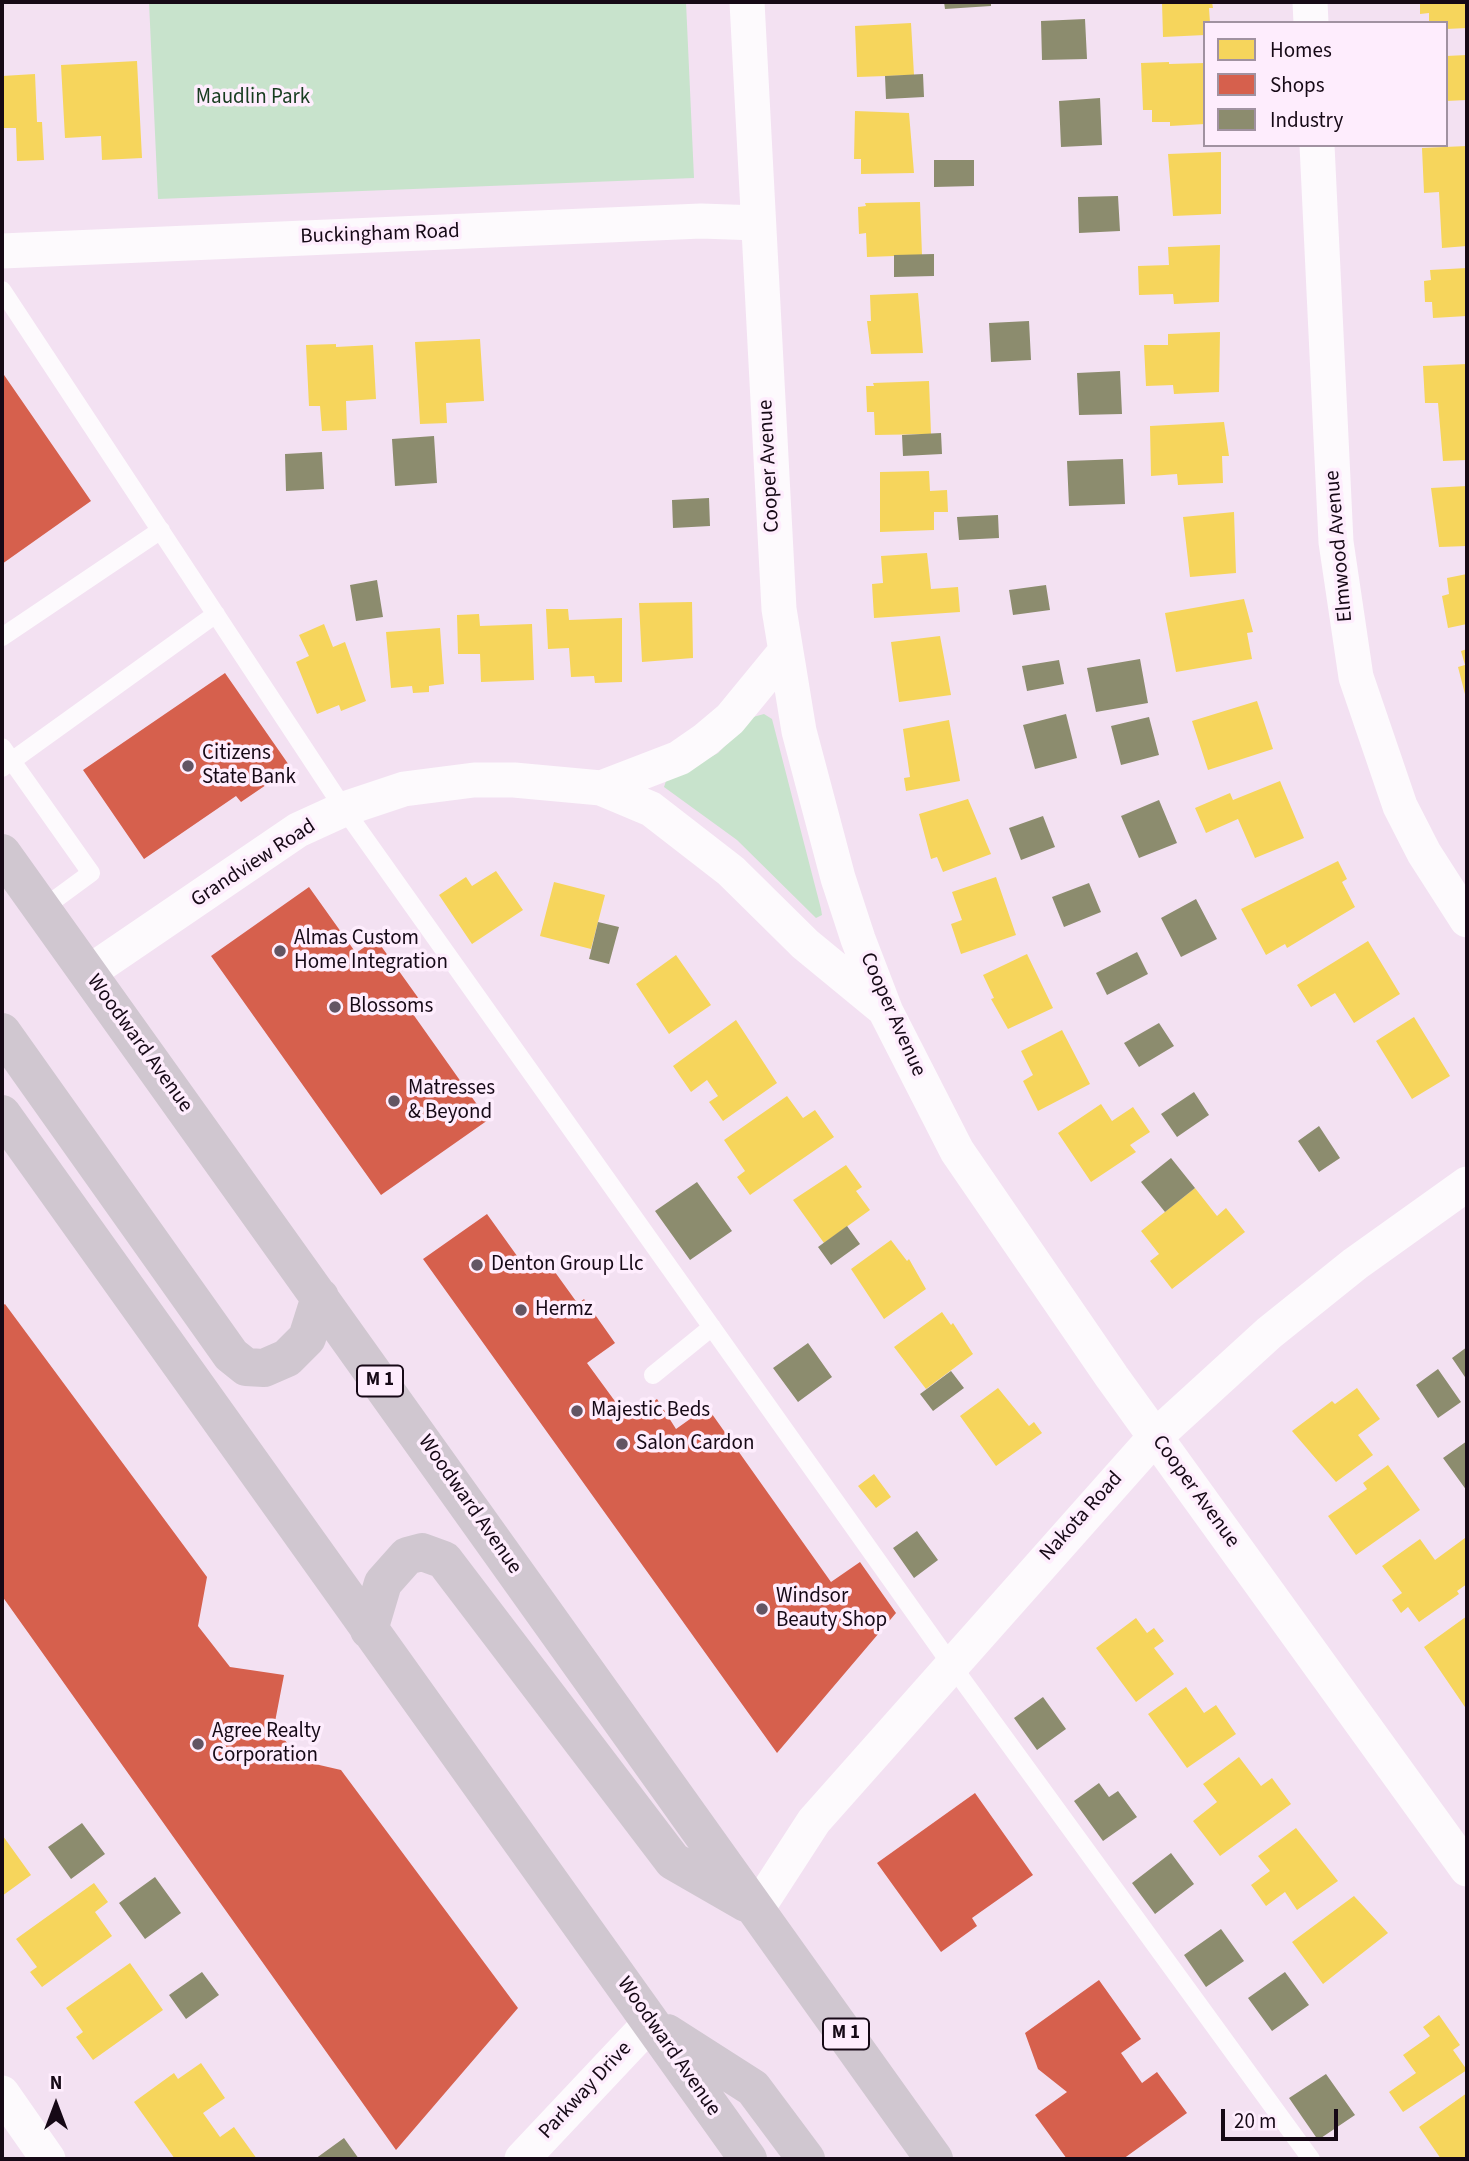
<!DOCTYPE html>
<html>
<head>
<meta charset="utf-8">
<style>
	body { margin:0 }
	#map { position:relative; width:1469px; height:2161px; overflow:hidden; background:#f3e1f2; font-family:"Source Sans 3",sans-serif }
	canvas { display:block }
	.frame { position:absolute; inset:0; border:4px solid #160916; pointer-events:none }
	.legend { position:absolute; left:1203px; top:21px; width:245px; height:126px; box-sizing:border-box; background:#feedfd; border:2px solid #a192a1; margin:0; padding:9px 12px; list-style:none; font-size:21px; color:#160916 }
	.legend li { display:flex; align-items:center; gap:14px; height:35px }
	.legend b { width:35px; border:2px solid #a192a1 }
	.north { position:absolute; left:21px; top:2070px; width:70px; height:70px; -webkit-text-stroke:5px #feedfd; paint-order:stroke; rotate:0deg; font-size:19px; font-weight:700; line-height:28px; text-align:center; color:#160916 }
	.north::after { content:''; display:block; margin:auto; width:24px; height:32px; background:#160916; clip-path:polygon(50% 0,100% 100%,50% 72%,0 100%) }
	.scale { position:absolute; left:1221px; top:2109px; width:117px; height:32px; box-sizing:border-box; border:4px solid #160916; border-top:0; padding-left:9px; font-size:21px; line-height:24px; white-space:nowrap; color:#160916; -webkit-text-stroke:5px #feedfd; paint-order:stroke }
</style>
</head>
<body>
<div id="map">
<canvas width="1469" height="2161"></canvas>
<div class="frame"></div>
<ul class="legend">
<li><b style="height:19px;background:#f6d55c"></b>Homes</li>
<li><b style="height:19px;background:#d6604d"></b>Shops</li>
<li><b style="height:19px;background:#8c8c6e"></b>Industry</li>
</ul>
<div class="north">N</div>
<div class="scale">20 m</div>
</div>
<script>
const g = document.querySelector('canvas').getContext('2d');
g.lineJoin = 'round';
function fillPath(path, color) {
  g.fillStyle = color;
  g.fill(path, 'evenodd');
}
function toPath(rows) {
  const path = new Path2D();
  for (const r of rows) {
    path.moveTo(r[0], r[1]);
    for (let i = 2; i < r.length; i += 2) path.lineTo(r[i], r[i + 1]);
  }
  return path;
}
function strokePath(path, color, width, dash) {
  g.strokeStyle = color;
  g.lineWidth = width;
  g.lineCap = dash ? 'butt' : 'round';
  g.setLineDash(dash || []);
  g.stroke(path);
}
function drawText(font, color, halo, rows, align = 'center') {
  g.font = font + ' "Source Sans 3",sans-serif';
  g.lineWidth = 7;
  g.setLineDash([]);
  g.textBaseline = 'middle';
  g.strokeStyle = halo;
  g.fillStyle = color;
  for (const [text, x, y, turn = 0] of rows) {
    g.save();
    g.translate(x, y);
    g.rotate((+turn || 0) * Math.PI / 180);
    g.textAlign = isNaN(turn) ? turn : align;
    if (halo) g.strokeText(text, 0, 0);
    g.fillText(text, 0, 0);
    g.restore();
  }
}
const green = toPath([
	[149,2,686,2,694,178,158,199],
	[764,714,772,719,821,909,822,915,816,918,737,840,664,787,666,781,718,753,753,717]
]);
const homes = toPath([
	[1162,2,1212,2,1213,8,1209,8,1210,23,1205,23,1205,35,1163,37],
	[1420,2,1467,2,1467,28,1446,29,1446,23,1429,23,1429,13,1420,14],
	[911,23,914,75,857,77,855,26],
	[1467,55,1467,100,1446,101,1446,56],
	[137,61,142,158,102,160,101,136,65,138,61,65],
	[1169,62,1169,64,1205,63,1205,124,1170,126,1170,122,1152,122,1152,110,1143,110,1141,63],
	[35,74,37,122,42,122,44,160,17,161,16,128,2,128,2,76],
	[855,111,909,113,914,173,861,174,861,159,854,159],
	[1467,146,1467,246,1442,248,1439,192,1424,193,1422,148],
	[1221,152,1221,214,1173,216,1168,154],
	[920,202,922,255,867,257,866,233,859,234,858,207,866,206,865,203],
	[1220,245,1219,302,1174,304,1173,294,1139,295,1138,266,1169,265,1168,247],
	[1467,268,1467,316,1433,318,1432,302,1425,302,1424,281,1431,280,1430,270],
	[918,293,923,353,871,354,867,321,871,321,870,295],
	[1220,332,1219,392,1174,394,1173,385,1146,386,1144,345,1168,345,1168,334],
	[480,339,484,401,446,403,447,423,420,424,415,342],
	[336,344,336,347,373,345,376,399,346,401,347,430,322,431,320,406,309,406,306,345],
	[1467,364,1467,460,1443,461,1438,403,1425,403,1423,366],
	[929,381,931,434,875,435,874,412,867,412,866,386,874,386,873,383],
	[1224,422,1229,456,1222,456,1223,483,1178,485,1177,474,1151,476,1150,426],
	[929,471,930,491,947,490,948,512,934,512,934,530,880,532,880,472],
	[1467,486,1467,546,1439,547,1431,488],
	[1234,512,1236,573,1190,577,1183,517],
	[927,553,931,589,958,587,960,612,874,618,872,584,883,583,881,556],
	[1467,574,1467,624,1448,628,1442,596,1449,594,1447,578],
	[1244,599,1253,632,1247,633,1252,659,1176,672,1165,613],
	[692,602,693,658,642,662,639,603],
	[546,609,568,609,569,620,622,618,622,682,595,683,594,676,571,677,569,648,548,649],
	[479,614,480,626,532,624,534,680,481,682,480,654,458,654,457,615],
	[324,624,333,647,345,642,366,701,341,711,339,705,317,714,296,662,309,656,299,635],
	[440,628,444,684,429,686,429,692,413,693,412,686,391,688,386,632],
	[940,636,951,695,899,702,891,642],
	[1467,649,1467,698,1466,698,1458,667,1465,665,1461,651],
	[1257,701,1273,749,1208,770,1192,721],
	[949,720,960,781,906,791,904,778,910,777,903,729],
	[1280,781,1304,838,1255,858,1238,819,1206,833,1195,808,1230,793,1233,800],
	[968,799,991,854,943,872,937,857,931,859,919,814],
	[1338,861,1347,879,1342,882,1355,907,1287,948,1285,944,1266,955,1241,909],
	[496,871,523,910,472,944,439,895,466,877,472,886],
	[996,877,1016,935,961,954,951,924,962,920,952,892],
	[554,882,605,895,591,949,540,936],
	[1368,941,1400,994,1354,1023,1335,993,1311,1007,1297,985],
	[1027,954,1053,1008,1008,1029,991,999,994,998,983,975],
	[676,955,711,1005,669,1034,636,984],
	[1414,1017,1450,1076,1412,1099,1376,1041],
	[736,1020,777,1083,723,1121,709,1102,718,1096,707,1080,691,1092,673,1066],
	[1062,1030,1090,1084,1038,1111,1023,1081,1033,1075,1021,1051],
	[787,1096,803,1118,815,1110,834,1137,750,1195,737,1177,745,1171,724,1140],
	[1101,1104,1112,1121,1133,1107,1150,1132,1130,1145,1136,1152,1091,1182,1058,1133],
	[846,1165,862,1187,856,1191,870,1210,824,1243,793,1200],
	[1195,1188,1217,1216,1226,1208,1245,1232,1172,1289,1150,1261,1159,1254,1141,1231],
	[891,1240,907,1261,909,1259,926,1289,884,1319,851,1269],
	[942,1312,951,1325,953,1323,973,1354,926,1389,894,1347],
	[998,1388,1029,1426,1034,1422,1042,1433,996,1466,960,1416],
	[1357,1388,1380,1419,1358,1435,1373,1455,1336,1482,1292,1431,1332,1401,1335,1404],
	[1388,1465,1420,1510,1356,1555,1328,1516,1367,1489,1363,1483],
	[874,1474,891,1497,876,1508,858,1486],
	[1465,1538,1467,1584,1457,1591,1459,1594,1419,1622,1408,1607,1401,1613,1392,1600,1402,1593,1382,1566,1420,1539,1435,1560],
	[1467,1616,1467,1710,1424,1647],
	[1136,1618,1147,1633,1154,1628,1164,1641,1154,1648,1174,1674,1136,1702,1096,1648],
	[1186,1687,1204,1713,1216,1705,1236,1734,1187,1768,1148,1714],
	[1239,1757,1261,1786,1272,1778,1291,1804,1220,1856,1193,1821,1217,1802,1203,1784],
	[1296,1828,1338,1881,1297,1910,1285,1892,1266,1906,1251,1885,1270,1871,1258,1856],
	[3,1836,31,1875,2,1896,2,1837],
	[94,1883,108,1902,95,1912,112,1936,42,1987,30,1972,37,1967,16,1939],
	[1354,1896,1388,1933,1323,1984,1292,1942],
	[130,1963,163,2010,93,2060,76,2037,83,2032,66,2008],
	[1439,2015,1460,2045,1453,2050,1467,2070,1403,2112,1389,2092,1416,2073,1403,2055,1430,2036,1423,2027],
	[201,2063,225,2098,203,2113,220,2137,234,2127,257,2159,175,2159,134,2102,174,2073,178,2079],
	[1467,2093,1467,2157,1441,2159,1419,2127]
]);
const shops = toPath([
	[2,372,91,501,2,564],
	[225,673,291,768,241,802,236,796,144,859,83,770],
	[309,887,356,953,376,939,419,999,408,1007,488,1120,381,1195,211,956],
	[487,1214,530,1274,547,1261,578,1304,584,1299,615,1343,587,1363,628,1419,657,1399,676,1429,707,1407,831,1582,860,1562,896,1613,777,1753,423,1259],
	[5,1304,207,1577,198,1626,230,1667,284,1675,274,1727,302,1761,341,1770,518,2008,396,2150,2,1596,2,1306],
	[975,1793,1033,1875,972,1918,977,1926,941,1952,877,1863],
	[1099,1980,1141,2039,1121,2053,1142,2083,1157,2072,1187,2113,1123,2159,1067,2159,1035,2115,1067,2092,1038,2069,1025,2033]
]);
const industry = toPath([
	[944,2,991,2,991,6,945,9],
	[1085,19,1087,59,1042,60,1041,21],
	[923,74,924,97,886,99,885,76],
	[1100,98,1102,145,1061,147,1059,101],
	[934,160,974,160,974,186,934,187],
	[1118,196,1120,231,1079,233,1078,197],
	[934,254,934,276,894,277,894,255],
	[1029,321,1031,360,991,362,989,323],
	[1120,371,1122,414,1079,415,1077,373],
	[941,433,942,454,903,456,902,435],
	[434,436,437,483,395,486,392,439],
	[322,452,324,489,286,491,285,454],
	[1123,459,1125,504,1069,506,1067,461],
	[709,498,710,526,673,528,672,500],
	[998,515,999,538,959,540,957,517],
	[377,580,383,617,356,621,350,585],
	[1046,585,1050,610,1013,615,1009,590],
	[1140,659,1148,703,1096,712,1087,668],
	[1059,660,1064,684,1027,691,1022,666],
	[1066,714,1077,758,1035,769,1023,725],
	[1149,717,1159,755,1121,765,1111,726],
	[1159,800,1177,843,1139,858,1121,816],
	[1043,816,1055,847,1021,860,1009,828],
	[1089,883,1101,912,1064,927,1052,897],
	[1196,899,1217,939,1181,957,1161,918],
	[598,922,619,927,609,964,589,959],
	[1137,952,1148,974,1107,995,1096,973],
	[1159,1023,1174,1046,1139,1067,1124,1043],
	[1194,1092,1209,1115,1177,1137,1161,1114],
	[1319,1126,1340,1158,1319,1172,1298,1141],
	[1171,1158,1195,1188,1165,1212,1141,1182],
	[697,1182,732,1231,690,1260,655,1211],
	[847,1226,860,1244,831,1265,818,1247],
	[808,1343,832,1377,798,1402,773,1368],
	[1467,1347,1467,1380,1452,1358],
	[1438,1369,1461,1402,1438,1418,1416,1385],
	[951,1371,964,1388,933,1411,920,1394],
	[1467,1441,1467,1491,1443,1458],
	[917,1531,938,1560,914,1578,893,1548],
	[1043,1697,1066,1729,1037,1750,1014,1718],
	[1099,1783,1109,1797,1118,1791,1137,1817,1103,1841,1074,1801],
	[82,1823,105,1854,71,1879,48,1847],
	[1171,1853,1194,1884,1155,1914,1132,1883],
	[155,1877,181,1913,145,1939,119,1903],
	[1221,1929,1244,1961,1206,1987,1184,1955],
	[202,1972,219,1995,186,2019,169,1995],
	[1285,1972,1309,2005,1272,2031,1248,1998],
	[1326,2074,1355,2115,1318,2140,1289,2098],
	[344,2138,359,2159,315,2159]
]);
const lane = toPath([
	[2,290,344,809,953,1667,1311,2159],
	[2,637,161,530],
	[2,747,91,873,42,909],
	[2,768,216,614],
	[653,1375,712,1327]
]);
const street = toPath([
	[747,2,779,609,799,731,838,878,858,939,886,1012,957,1151,1112,1377,1467,1869],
	[1310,2,1311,23],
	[1317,145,1336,542,1356,677,1400,806,1424,853,1467,920],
	[2,251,701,221,758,223],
	[601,788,679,758,705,740,730,719,785,652],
	[88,973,298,830,344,809,404,789,474,780,514,780,601,788,651,809,731,871,805,944,884,1009],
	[757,1909,814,1821,1155,1437,1269,1333,1355,1264,1467,1184],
	[2,2093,48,2159],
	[522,2159,651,2022]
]);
const primary = toPath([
	[2,853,934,2159],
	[2,1032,231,1355,246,1367,264,1368,287,1358,307,1338,320,1297],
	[2,1114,748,2159],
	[369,1630,383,1583,407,1556,422,1552,444,1560,673,1861,746,1903],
	[667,2033,753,2088,806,2159]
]);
const markers = [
	[188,766,7,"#635563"],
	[280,951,7,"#635563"],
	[335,1007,7,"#635563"],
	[394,1101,7,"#635563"],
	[477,1265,7,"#635563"],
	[521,1310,7,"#635563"],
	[577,1411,7,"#635563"],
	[622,1444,7,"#635563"],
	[762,1609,7,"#635563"],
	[198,1744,7,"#635563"]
];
const shields = [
	[380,1381,46],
	[846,2034,46]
];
const shieldNames = [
	["M 1",380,1381],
	["M 1",846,2034]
];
const parkNames = [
	["Maudlin Park",253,98]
];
const streetNames = [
	["Buckingham Road",380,235,-2],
	["Cooper Avenue",770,466,-93],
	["Elmwood Avenue",1340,546,-95],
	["Grandview Road",254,864,-33],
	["Cooper Avenue",892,1015,66],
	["Woodward Avenue",139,1044,54],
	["Cooper Avenue",1195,1492,54],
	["Woodward Avenue",469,1505,55],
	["Nakota Road",1082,1517,-48],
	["Woodward Avenue",668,2047,55],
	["Parkway Drive",586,2091,-47]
];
const poiNames = [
	["Citizens",202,754],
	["State Bank",202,778],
	["Almas Custom",294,939],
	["Home Integration",294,963],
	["Blossoms",349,1007],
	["Matresses",408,1089],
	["& Beyond",408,1113],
	["Denton Group Llc",491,1265],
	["Hermz",535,1310],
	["Majestic Beds",591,1411],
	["Salon Cardon",636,1444],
	["Windsor",776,1597],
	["Beauty Shop",776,1621],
	["Agree Realty",212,1732],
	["Corporation",212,1756]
];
fillPath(green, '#c8e3cc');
fillPath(homes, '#f6d55c');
fillPath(shops, '#d6604d');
fillPath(industry, '#8c8c6e');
strokePath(lane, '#fdfafd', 18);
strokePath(street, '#fdfafd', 35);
strokePath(primary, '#d0c7d0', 38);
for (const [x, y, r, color] of markers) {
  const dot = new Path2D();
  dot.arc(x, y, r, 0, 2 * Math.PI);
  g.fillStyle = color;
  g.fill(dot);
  strokePath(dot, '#feedfd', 2.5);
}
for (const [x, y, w] of shields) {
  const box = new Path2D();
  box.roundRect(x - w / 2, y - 15.5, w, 31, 5);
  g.fillStyle = '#feedfd';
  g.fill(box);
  strokePath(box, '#160916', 2);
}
drawText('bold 19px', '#160916', null, shieldNames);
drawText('21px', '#173c1f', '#feedfd', parkNames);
drawText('21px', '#160916', '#feedfd', streetNames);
drawText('21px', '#160916', '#feedfd', poiNames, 'left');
</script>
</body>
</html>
